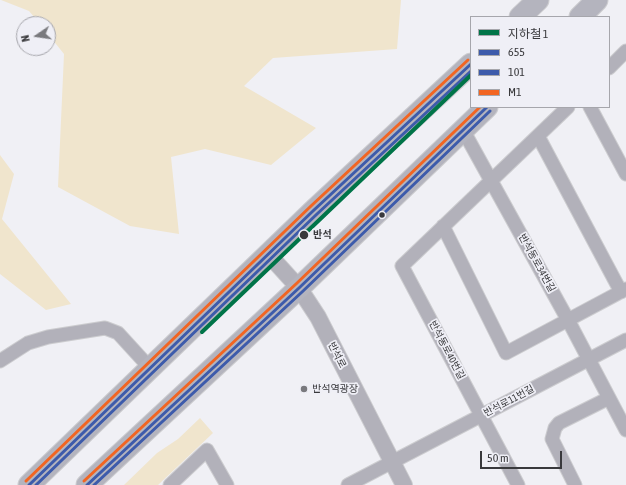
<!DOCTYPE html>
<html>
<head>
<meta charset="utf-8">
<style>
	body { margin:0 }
	#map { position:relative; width:626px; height:485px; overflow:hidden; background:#f0f0f5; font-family:"Asap Condensed","Noto Sans KR",sans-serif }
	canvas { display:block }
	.legend { position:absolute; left:470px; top:16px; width:140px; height:92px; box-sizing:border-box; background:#efeff6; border:1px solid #a6a6ac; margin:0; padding:5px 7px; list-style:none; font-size:12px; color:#39393c }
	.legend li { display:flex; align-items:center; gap:8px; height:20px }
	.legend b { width:20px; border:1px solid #a6a6ac }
	.north { position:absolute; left:16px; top:16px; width:40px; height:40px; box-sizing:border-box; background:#efeff6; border:1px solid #a6a6ac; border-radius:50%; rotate:257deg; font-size:11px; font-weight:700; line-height:16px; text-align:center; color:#39393c }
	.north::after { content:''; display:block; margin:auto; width:14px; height:18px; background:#79797d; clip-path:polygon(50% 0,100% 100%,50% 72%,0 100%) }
	.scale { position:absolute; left:480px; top:451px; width:82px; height:18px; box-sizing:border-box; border:2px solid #39393c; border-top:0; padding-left:5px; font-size:12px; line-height:14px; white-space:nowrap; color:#39393c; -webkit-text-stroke:3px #efeff6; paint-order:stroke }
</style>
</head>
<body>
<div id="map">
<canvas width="626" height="485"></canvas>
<ul class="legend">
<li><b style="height:5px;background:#007448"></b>지하철 1</li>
<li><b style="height:5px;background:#3d5bab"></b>655</li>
<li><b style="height:5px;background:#3d5bab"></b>101</li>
<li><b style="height:5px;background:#f26522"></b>M1</li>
</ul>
<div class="north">N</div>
<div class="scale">50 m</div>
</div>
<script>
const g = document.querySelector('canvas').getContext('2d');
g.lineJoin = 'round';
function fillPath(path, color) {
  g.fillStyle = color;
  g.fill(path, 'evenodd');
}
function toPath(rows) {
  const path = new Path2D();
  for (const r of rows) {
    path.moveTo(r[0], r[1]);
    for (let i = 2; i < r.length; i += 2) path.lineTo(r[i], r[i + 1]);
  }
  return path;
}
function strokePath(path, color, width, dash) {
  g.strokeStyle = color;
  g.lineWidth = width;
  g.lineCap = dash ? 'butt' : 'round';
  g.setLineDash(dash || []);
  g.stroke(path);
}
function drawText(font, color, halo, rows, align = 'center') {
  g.font = font + ' "Asap Condensed","Noto Sans KR",sans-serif';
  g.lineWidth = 3.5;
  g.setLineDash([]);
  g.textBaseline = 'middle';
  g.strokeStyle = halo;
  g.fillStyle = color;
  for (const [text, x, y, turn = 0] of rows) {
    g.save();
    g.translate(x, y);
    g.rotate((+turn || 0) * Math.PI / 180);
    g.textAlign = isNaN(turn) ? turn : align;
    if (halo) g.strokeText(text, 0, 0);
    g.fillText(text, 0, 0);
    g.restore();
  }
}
const green = toPath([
	[1,0,401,0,397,49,273,58,244,86,316,128,271,165,205,149,171,157,179,234,130,226,58,187,64,54,48,34,48,24,40,24,29,11],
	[0,155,14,174,2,219,71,304,46,310,0,274],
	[200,418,213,433,158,485,124,485,157,453,178,439]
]);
const minor = toPath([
	[609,68,626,51],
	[590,107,626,174],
	[463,130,568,320,626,430],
	[538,136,621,292],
	[443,226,506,353,626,289],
	[0,361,28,343,48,337,105,328,118,333,150,368],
	[170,485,207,450,227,485],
	[348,485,626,340],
	[518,485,402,266,568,107],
	[575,485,552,439,555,428,559,423,609,398]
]);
const tertiary = toPath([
	[269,255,299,288,318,317,404,485]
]);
const primary = toPath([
	[520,17,538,0],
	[580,17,597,0],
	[29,485,314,210,471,64],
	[87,485,299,288,487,107]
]);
const bus1 = toPath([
	[29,485,314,210,471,64],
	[87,485,299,288,487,107]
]);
const bus2 = toPath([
	[36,485,317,214,471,71],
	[94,485,302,292,490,111]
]);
const bus3 = toPath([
	[26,481,311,206,468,60],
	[84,481,296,284,480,107]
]);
const metro1 = toPath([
	[202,332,471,75]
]);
const markers = [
	[382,215,3.5,"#39393c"],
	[304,235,5,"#39393c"],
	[304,389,4,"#79797d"]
];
const stopNames = [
	["반석",313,235]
];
const streetNames = [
	["반석동로34번길",537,263,61],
	["반석동로40번길",447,350,62],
	["반석로",337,355,63],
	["반석로11번길",509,401,-28]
];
const poiNames = [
	["반석역광장",312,389]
];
fillPath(green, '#f0e5cd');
strokePath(minor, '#cccccf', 15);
strokePath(tertiary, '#cccccf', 18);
strokePath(primary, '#cccccf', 23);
strokePath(minor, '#b2b1ba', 13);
strokePath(tertiary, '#b2b1ba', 16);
strokePath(primary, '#b4b4be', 21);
strokePath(bus1, '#3d5bab', 3);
strokePath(bus2, '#3d5bab', 3);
strokePath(bus3, '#f26522', 3);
strokePath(metro1, '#007448', 4);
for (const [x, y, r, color] of markers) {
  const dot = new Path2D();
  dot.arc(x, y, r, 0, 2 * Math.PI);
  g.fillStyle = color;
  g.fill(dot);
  strokePath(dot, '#efeff6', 1.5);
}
drawText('bold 10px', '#39393c', '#efeff6', stopNames, 'left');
drawText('10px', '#39393c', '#efeff6', streetNames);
drawText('10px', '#39393c', '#efeff6', poiNames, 'left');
</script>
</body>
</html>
